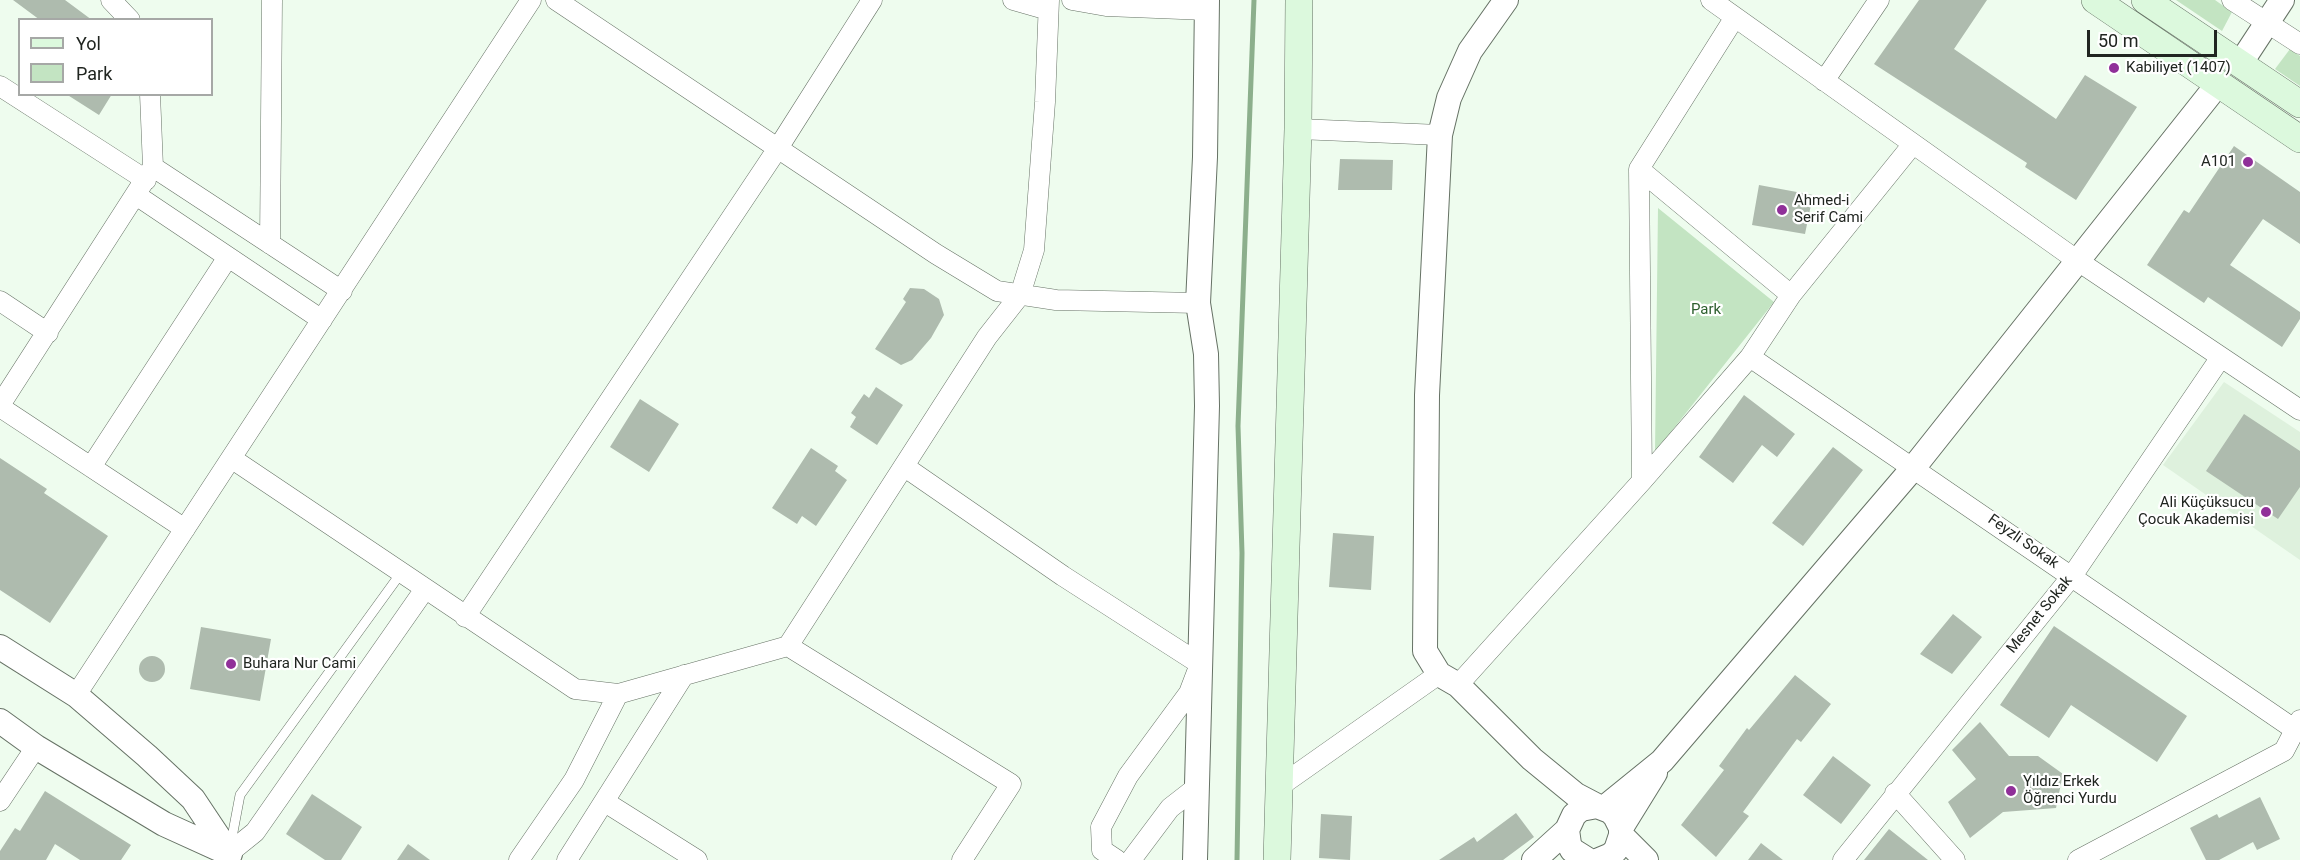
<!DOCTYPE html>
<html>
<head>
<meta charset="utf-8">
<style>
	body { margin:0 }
	#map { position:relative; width:2300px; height:860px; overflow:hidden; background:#eefcee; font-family:Roboto,sans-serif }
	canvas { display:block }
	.legend { position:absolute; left:18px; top:18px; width:195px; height:78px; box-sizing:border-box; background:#fff; border:2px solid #a6a8a6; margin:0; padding:8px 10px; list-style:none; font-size:18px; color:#202520 }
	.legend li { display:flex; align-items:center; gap:12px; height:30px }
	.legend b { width:30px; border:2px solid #a6a8a6 }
	.scale { position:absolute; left:2087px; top:30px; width:130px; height:27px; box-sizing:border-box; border:3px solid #202520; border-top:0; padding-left:8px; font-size:18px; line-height:21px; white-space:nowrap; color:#202520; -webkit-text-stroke:4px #fff; paint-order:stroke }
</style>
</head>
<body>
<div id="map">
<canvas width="2300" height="860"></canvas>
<ul class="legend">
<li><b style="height:8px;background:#dcf9dd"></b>Yol</li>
<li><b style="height:16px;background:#c3e4c2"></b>Park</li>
</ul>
<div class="scale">50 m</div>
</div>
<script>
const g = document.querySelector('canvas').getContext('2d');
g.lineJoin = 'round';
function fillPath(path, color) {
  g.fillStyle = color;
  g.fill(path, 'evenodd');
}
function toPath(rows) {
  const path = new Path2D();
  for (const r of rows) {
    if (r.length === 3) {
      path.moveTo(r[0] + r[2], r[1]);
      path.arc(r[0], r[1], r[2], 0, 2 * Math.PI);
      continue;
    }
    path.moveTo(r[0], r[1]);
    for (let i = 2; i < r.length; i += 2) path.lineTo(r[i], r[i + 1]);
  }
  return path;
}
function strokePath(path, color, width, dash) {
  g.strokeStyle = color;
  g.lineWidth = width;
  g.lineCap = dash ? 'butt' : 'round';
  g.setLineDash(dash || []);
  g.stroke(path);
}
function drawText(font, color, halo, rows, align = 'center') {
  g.font = font + ' Roboto,sans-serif';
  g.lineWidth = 4.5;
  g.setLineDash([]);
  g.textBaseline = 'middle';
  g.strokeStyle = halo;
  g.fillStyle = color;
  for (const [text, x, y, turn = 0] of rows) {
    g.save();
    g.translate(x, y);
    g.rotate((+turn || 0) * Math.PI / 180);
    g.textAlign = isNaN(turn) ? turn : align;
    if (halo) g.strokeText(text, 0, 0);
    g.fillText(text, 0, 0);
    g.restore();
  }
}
const built = toPath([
	[2224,382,2300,432,2300,560,2163,465]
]);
const green = toPath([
	[2176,0,2215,0,2232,12,2222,31],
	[2290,49,2300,56,2300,86,2275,69],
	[1658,208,1774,302,1655,452]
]);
const stream = toPath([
	[1237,860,1242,553,1238,426,1254,0]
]);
const building = toPath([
	[13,0,65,0,92,20,40,20],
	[1919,0,1987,0,1954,49,2056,119,2085,75,2137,107,2076,200,2025,167,2027,163,1874,64],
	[66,94,112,94,99,115],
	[2234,146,2300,192,2300,244,2263,219,2230,265,2300,312,2300,319,2282,347,2208,297,2204,303,2147,265,2184,210,2189,213],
	[1340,159,1393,160,1392,190,1338,190],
	[1759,185,1813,195,1805,234,1752,225],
	[910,288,924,289,939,299,944,315,931,338,912,360,901,365,875,349,906,302,903,299],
	[876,387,903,405,877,445,850,427,856,417,851,413,864,394,869,398],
	[1744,395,1795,434,1777,457,1762,445,1733,483,1699,457],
	[640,399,679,424,649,472,610,447],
	[2244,414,2300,451,2300,487,2278,519,2206,471],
	[1833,447,1863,470,1803,546,1772,523],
	[811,448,838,466,835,471,847,480,816,526,802,516,797,524,772,508],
	[0,458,47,489,44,493,108,536,50,623,0,590],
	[1333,533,1374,536,1371,590,1329,587],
	[1953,614,1982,637,1952,674,1920,654],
	[2054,626,2187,716,2157,762,2071,705,2049,738,2000,705],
	[201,627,271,639,260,701,190,689],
	[152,669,13],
	[1795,675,1831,704,1801,742,1797,739,1743,812,1749,816,1716,857,1681,825,1724,770,1719,766,1747,728,1749,730],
	[1980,722,2009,756,2038,756,2063,774,2056,808,2003,812,1970,838,1948,802,1976,779,1952,750],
	[1833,756,1871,785,1841,824,1803,795],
	[45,791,131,845,121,860,80,860,55,844,46,860,0,860,0,851,15,828,20,831],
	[312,794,362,827,341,860,325,860,286,834],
	[2260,797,2280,839,2257,850,2253,842,2219,860,2206,860,2190,828,2217,814,2219,818],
	[1516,813,1534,837,1503,860,1439,860,1474,837,1477,842],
	[1321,814,1352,816,1350,860,1319,858],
	[1889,829,1928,860,1864,860],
	[1761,843,1783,860,1748,860],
	[408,844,430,860,397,860]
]);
const service = toPath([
	[230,848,240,795,401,573]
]);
const minor = toPath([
	[111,0,130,20],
	[556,0,936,254,997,291,1056,300,1198,303],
	[1013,0,1048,10],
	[1072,0,1106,6,1207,10],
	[1711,0,2078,261,2300,410],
	[2232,0,2300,44],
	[1824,81,1879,0],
	[0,86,146,180],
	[1298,129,1440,135],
	[153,167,342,291],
	[1639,169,1791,295],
	[136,195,322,320],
	[270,244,272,0],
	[0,301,48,333],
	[1750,357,2294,729],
	[0,405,153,167,150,94],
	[0,407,185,529],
	[231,458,575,689,618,694,788,646,987,337,1020,295,1034,250,1045,102,1049,0],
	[91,467,228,257],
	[905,467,1063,576,1200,664,1189,693,1128,776,1101,827,1102,850,1117,860],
	[1642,481,1639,169,1735,17],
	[465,617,780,145,872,0],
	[788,646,1011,784,962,860],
	[1458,685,1642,481,1750,357,1791,295,1913,144],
	[76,695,531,0],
	[1280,786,1439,674],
	[1895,793,1955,860],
	[0,801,36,747],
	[605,802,697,860],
	[229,853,255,832,425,589],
	[519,860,574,780,618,694],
	[567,860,684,675],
	[1131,860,1170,808,1197,787],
	[1843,860,2072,576,2221,357],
	[2078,860,2284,751,2300,720]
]);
const tertiary = toPath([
	[1506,0,1470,51,1449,98,1440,135,1427,395,1425,651,1439,674,1458,685,1532,759,1576,795,1597,806],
	[2240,64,2282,0],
	[0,647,76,695,147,756,193,799,229,853],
	[0,721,36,747,164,824,230,854],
	[1604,808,1662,761,1914,467,2218,84],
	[1621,828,1655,773],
	[1621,835,1646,860],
	[1195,860,1207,406,1206,354,1198,303,1205,157,1207,0],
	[1534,860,1567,830],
	[1588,860,1572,850,1569,844,1567,830,1574,815,1581,809,1597,806,1610,811,1615,816,1621,828,1621,835,1616,850,1611,855,1599,860]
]);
const secondary = toPath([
	[2095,0,2300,139],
	[2145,0,2300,104],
	[1277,860,1298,129,1299,0]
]);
const markers = [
	[2114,68,6,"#903099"],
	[2248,162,6,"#903099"],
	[1782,210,6,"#903099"],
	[2266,512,6,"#903099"],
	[231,664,6,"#903099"],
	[2011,791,6,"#903099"]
];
const poiNames = [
	["Kabiliyet (1407)",2126,68],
	["A101",2236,162,"right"],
	["Ahmed-i",1794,201],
	["Serif Cami",1794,218],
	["Ali Küçüksucu",2254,503,"right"],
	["Çocuk Akademisi",2254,520,"right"],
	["Buhara Nur Cami",243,664],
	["Yıldız Erkek",2023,782],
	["Öğrenci Yurdu",2023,799]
];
const parkNames = [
	["Park",1706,310]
];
const streetNames = [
	["Feyzli Sokak",2023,542,35],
	["Mesnet Sokak",2040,615,-51]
];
fillPath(built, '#def1dd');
fillPath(green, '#c3e4c2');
strokePath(stream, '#8caf8c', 5);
fillPath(building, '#aebbae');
strokePath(service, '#667265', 10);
strokePath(minor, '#667265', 21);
strokePath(tertiary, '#667265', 26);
strokePath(secondary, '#667265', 28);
strokePath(service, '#fff', 9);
strokePath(minor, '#fff', 20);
strokePath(tertiary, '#fff', 24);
strokePath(secondary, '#dcf9dd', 27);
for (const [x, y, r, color] of markers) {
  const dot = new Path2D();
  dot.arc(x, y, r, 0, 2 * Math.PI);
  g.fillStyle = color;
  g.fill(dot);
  strokePath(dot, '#fff', 2);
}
drawText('15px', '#202520', '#fff', poiNames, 'left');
drawText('15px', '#2d5e2e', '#fff', parkNames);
drawText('15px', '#202520', '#fff', streetNames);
</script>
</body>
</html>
